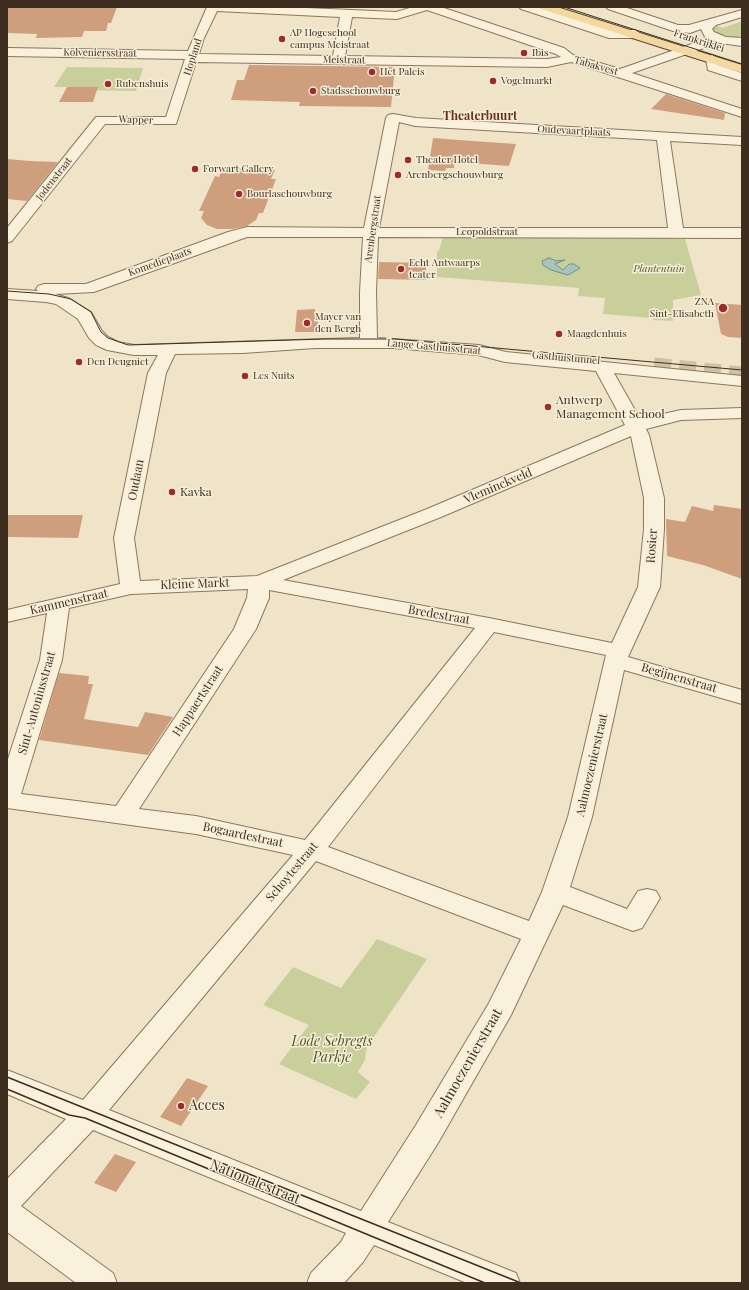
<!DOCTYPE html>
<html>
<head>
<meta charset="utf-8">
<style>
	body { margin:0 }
	#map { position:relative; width:749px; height:1290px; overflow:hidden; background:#f0e4c8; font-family:"Playfair Display",serif }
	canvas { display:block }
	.frame { position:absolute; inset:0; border:8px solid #3d2e20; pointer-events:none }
</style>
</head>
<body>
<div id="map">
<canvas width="749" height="1290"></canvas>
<div class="frame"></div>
</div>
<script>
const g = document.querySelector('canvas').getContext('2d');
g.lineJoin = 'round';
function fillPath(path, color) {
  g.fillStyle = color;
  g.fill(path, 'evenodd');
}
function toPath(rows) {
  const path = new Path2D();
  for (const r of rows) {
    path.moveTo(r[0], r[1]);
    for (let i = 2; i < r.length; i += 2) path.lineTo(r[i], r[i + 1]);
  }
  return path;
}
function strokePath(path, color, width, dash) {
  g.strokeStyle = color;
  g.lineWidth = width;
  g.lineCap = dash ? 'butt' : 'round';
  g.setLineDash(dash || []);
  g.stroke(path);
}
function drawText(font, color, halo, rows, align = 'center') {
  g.font = font + ' "Playfair Display",serif';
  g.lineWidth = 3;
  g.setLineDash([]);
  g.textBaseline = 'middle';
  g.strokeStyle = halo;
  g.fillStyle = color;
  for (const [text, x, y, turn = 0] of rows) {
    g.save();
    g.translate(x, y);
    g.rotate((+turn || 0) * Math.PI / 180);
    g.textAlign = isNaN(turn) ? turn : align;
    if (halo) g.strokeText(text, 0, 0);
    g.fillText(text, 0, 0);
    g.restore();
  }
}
const green = toPath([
	[742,21,742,40,715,35,711,28,715,25,723,28],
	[67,67,143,68,136,91,75,90,77,87,54,87],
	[671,236,672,239,685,239,701,295,673,300,673,321,653,320,655,302,651,318,603,314,605,298,578,296,579,288,437,277,437,251,439,251,443,237],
	[377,939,427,959,367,1047,365,1060,358,1072,370,1082,356,1099,279,1064,309,1025,263,1005,293,967,341,988]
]);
const water = toPath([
	[549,258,556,261,565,260,555,264,563,270,569,264,574,264,580,268,568,275,551,270,543,265,542,261,549,258]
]);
const building = toPath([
	[7,7,117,7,111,23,108,23,106,31,84,31,82,37,36,38,37,34,7,33],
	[249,65,395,67,391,107,299,106,300,102,231,100,237,80,244,80],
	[67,87,98,87,93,102,59,102],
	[666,94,725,113,724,120,651,109],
	[433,138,459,140,516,144,509,166,454,162,454,168,446,168,445,171,428,170],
	[7,159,30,161,58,162,27,201,7,199],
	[223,167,275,170,271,179,276,179,263,213,259,213,256,220,247,226,232,229,217,229,207,225,201,218,204,211,199,211,215,176,219,177],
	[379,262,426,263,426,280,378,279],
	[715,303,742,305,742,338,728,337,721,334],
	[315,309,315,314,319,315,317,332,295,332,297,310],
	[714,505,742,509,742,579,703,565,667,556,666,519,685,522,692,506,713,511],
	[7,515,83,515,78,538,7,537],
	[59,673,89,676,88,684,93,684,84,719,138,727,145,712,173,717,148,755,39,740],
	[187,1078,208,1086,181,1126,160,1117],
	[115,1154,136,1162,116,1192,94,1183]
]);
const minorTunnel = toPath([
	[654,366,742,375]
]);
const minor = toPath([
	[207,7,285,7,396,12,413,7,441,7,564,48,573,55,620,69,706,39,710,40,712,43,710,46,632,73,742,109,742,117,571,62,547,67,196,62,176,124,105,124,12,241,7,243,7,228,96,117,166,117,185,59,7,56,7,48,188,51,207,7],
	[427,10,556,54,561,57,547,59,345,56,352,17,397,19,427,10],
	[217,11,340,17,333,56,199,54,204,38,217,11],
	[519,7,537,7,610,30,635,30,641,34,635,38,609,38,521,9,519,7],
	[606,7,624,7,678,25,689,25,742,10,742,17,716,25,712,29,714,32,726,37,742,38,742,46,720,43,705,37,701,29,690,33,673,31,608,9,606,7],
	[712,55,718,59,718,65,742,73,742,81,708,70,706,59,712,55],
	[393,114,416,118,742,137,742,145,670,141,683,228,742,228,742,238,378,237,376,292,377,338,479,345,506,352,742,376,742,386,614,373,640,419,681,410,742,408,742,418,681,420,646,429,649,435,664,498,664,529,660,587,628,657,742,690,742,704,624,670,592,817,570,887,627,909,638,891,647,889,656,891,660,898,642,928,633,931,563,905,511,1015,438,1143,388,1222,516,1273,520,1283,467,1283,374,1245,363,1262,344,1283,307,1283,311,1273,341,1242,346,1233,93,1130,21,1206,113,1273,117,1283,76,1283,7,1232,7,1179,66,1119,7,1094,7,1070,83,1100,293,855,196,834,7,808,7,762,40,660,47,613,7,622,7,610,120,584,114,538,148,373,158,355,134,355,107,350,96,345,89,338,78,319,56,304,46,302,7,299,7,289,38,291,36,289,38,286,44,284,86,284,228,232,247,227,364,228,386,118,388,115,393,114],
	[399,122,415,126,657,140,668,228,379,228,399,122],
	[247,237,363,237,360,292,360,338,134,345,118,342,108,337,102,331,91,312,68,298,55,294,94,292,247,237],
	[315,348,393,348,478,355,505,362,596,371,625,425,427,509,257,576,140,581,134,538,166,373,175,354,243,353,315,348],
	[631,436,644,498,644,529,638,587,612,643,489,618,283,580,441,517,631,436],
	[248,589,247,598,234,629,116,806,21,794,62,660,69,608,131,594,248,589],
	[269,590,475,628,305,840,196,816,139,809,256,629,269,598,269,590],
	[494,632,606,655,568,817,542,892,529,921,328,847,494,632],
	[316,861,521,939,489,1003,416,1125,361,1211,109,1110,316,861]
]);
const major = toPath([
	[539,7,557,7,742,65,742,73,541,9,539,7]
]);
const tramFar1 = toPath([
	[564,7,742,64],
	[7,291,49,294,71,299,91,312,101,332,108,338,128,345,325,339,395,339,742,370]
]);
const tram = toPath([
	[7,1077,521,1283],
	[7,1089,69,1115,85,1118,485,1283]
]);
const markers = [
	[282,39,4,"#9e2a2b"],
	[524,53,4,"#9e2a2b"],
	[372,72,4,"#9e2a2b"],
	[493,81,4,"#9e2a2b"],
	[108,84,4,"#9e2a2b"],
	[313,91,4,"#9e2a2b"],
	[408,160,4,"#9e2a2b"],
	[195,169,4,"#9e2a2b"],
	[398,175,4,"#9e2a2b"],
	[239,194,4,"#9e2a2b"],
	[401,269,4,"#9e2a2b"],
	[723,308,5,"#9e2a2b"],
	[307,323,4,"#9e2a2b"],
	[559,334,4,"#9e2a2b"],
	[79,362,4,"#9e2a2b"],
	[245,376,4,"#9e2a2b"],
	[548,407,4,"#9e2a2b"],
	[172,492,4,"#9e2a2b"],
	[181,1106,4,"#9e2a2b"]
];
const farPoinames = [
	["AP Hogeschool",290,33],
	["campus Meistraat",290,45],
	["Ibis",532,53],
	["Het Paleis",380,72],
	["Vogelmarkt",501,81],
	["Rubenshuis",116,84],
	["Stadsschouwburg",321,91],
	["Theater Hotel",416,160],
	["Forwart Gallery",203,169],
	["Arenbergschouwburg",406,175],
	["Bourlaschouwburg",247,194],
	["Echt Antwaarps",409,263],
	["teater",409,275],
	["ZNA",714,302,"right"],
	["Sint-Elisabeth",714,314,"right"],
	["Mayer van",315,317],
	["den Bergh",315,329],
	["Maagdenhuis",567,334],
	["Den Deugniet",87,362],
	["Les Nuits",253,376]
];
const farStreetnames = [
	["Frankrijklei",699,41,18],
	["Kolveniersstraat",100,53,1],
	["Hopland",193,57,-72],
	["Meistraat",344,60,1],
	["Tabakvest",596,66,16],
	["Wapper",136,120,2],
	["Oudevaartplaats",574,131,3],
	["Jodenstraat",54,179,-52],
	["Arenbergstraat",373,229,-82],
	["Leopoldstraat",487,232],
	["Komedieplaats",160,262,-20],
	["Lange Gasthuisstraat",434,347,5],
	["Gasthuistunnel",566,358,5]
];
const farParknames = [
	["Plantentuin",659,269]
];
const farQuarternames = [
	["Theaterbuurt",480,116]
];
const poiNames = [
	["Antwerp",556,400],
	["Management School",556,414],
	["Kavka",180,492]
];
const streetNames = [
	["Oudaan",136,480,-79],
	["Vleminckveld",498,486,-23],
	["Rosier",652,546,-86],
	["Kleine Markt",195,584,-2],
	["Kammenstraat",69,602,-13],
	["Bredestraat",439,615,10],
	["Begijnenstraat",679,678,16],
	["Happaertstraat",198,701,-57],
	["Sint-Antoniusstraat",37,703,-74],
	["Aalmoezenierstraat",592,765,-77],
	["Bogaardestraat",243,835,12],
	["Schoytestraat",292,872,-50]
];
const nearParknames = [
	["Lode Sebregts",332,1042],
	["Parkje",332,1058]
];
const nearStreetnames = [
	["Aalmoezenierstraat",468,1063,-60],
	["Nationalestraat",255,1182,22]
];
const nearPoinames = [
	["Acces",189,1106]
];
fillPath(green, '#c9cf9b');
fillPath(water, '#a9c4bc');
strokePath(water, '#6f938a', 1);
fillPath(building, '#cf9f7d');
strokePath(minorTunnel, '#ccc0a6', 17, [17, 8]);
strokePath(minor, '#8d765c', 2);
strokePath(major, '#5b4430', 2);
fillPath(minor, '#faf1dc');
fillPath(major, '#f3d9a0');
strokePath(tramFar1, '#3d2e20', 1);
strokePath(tram, '#3d2e20', 1.5);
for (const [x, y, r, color] of markers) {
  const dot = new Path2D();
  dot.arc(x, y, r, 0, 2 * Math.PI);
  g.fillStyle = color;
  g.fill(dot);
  strokePath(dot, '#f7eed8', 1.5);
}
drawText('10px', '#3d2e20', '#f7eed8', farPoinames, 'left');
drawText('10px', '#3d2e20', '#f7eed8', farStreetnames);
drawText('italic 10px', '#4d5a26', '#f7eed8', farParknames);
drawText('bold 12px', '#6b2e1e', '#f7eed8', farQuarternames);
drawText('12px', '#3d2e20', '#f7eed8', poiNames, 'left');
drawText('12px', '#3d2e20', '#f7eed8', streetNames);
drawText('italic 14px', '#4d5a26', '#f7eed8', nearParknames);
drawText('14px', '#3d2e20', '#f7eed8', nearStreetnames);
drawText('14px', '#3d2e20', '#f7eed8', nearPoinames, 'left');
</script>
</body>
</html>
